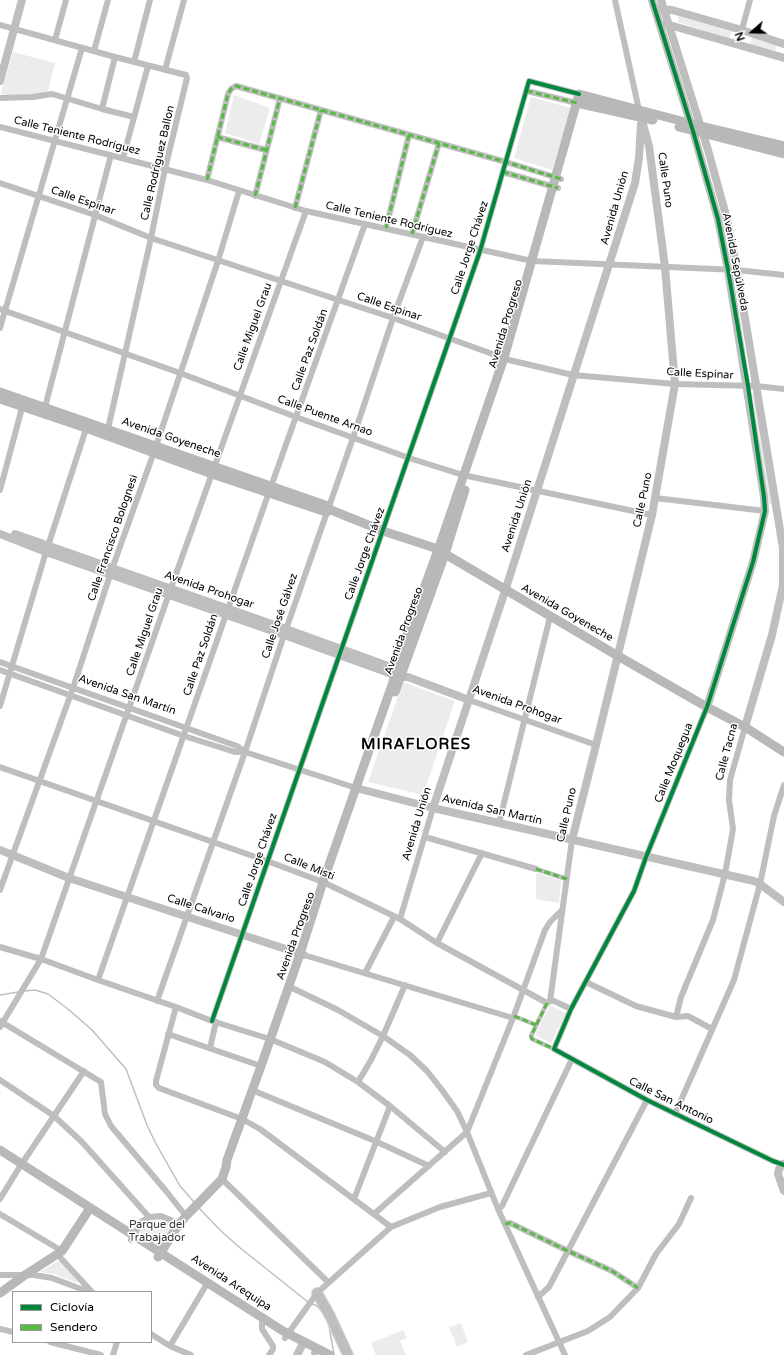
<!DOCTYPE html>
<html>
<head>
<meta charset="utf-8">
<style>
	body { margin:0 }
	#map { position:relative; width:784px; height:1355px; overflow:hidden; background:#fff; font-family:"Varela Round",sans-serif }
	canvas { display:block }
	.legend { position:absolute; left:12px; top:1291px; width:140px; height:52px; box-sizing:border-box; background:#fff; border:1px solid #999; margin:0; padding:5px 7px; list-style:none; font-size:12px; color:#000 }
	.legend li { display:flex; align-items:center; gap:8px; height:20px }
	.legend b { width:20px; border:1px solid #999 }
	.north { position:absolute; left:732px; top:12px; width:40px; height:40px; -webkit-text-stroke:3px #fff; paint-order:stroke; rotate:250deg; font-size:11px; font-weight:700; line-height:16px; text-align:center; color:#000 }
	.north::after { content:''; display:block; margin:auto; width:14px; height:18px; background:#000; clip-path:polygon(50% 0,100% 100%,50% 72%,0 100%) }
</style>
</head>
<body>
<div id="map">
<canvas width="784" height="1355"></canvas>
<ul class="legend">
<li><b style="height:5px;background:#00873e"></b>Ciclovía</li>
<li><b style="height:5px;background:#58b947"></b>Sendero</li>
</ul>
<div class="north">N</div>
</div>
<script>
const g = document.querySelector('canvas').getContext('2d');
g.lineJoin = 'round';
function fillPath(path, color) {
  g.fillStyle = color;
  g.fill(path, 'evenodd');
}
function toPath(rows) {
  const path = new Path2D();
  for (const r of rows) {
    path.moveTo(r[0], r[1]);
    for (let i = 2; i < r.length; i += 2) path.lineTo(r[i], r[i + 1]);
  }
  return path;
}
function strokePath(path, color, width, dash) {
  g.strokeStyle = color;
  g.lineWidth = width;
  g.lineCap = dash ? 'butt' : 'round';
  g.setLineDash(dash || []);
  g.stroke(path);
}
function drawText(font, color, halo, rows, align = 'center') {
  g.font = font + ' "Varela Round",sans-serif';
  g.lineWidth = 3;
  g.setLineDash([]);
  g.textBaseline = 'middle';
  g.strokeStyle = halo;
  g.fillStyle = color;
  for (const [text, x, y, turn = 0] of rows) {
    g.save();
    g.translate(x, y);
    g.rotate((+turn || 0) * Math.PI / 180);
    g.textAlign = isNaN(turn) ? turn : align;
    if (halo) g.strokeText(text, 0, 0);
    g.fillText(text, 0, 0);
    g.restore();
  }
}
const green = toPath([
	[678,16,732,31,729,39,678,22],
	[752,37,777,45,775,51,750,45],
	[13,52,55,63,48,91,38,95,13,96,2,94,1,93],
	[234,95,270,108,259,144,225,133],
	[531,97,571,108,552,170,514,158],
	[752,393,757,394,773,505,769,504],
	[403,682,455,701,423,795,368,782],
	[536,873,561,880,559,903,536,899],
	[550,1005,566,1013,551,1043,535,1035],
	[158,1217,174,1226,161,1248,137,1232,141,1226,150,1220],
	[60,1260,78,1281,77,1283,54,1274,40,1272],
	[461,1323,468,1342,457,1347,449,1327],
	[403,1330,407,1338,400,1341,406,1355,376,1355,371,1343]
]);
const stream = toPath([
	[24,991,35,990,48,994,68,1009,92,1030,126,1069,147,1125,155,1142,180,1186,194,1202],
	[0,995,18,992],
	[199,1208,221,1231,239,1247,308,1302],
	[312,1304,317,1306,322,1312],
	[329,1326,334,1354]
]);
const pedestrian = toPath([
	[536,869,567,879],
	[547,1003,531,1036,532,1039,554,1049],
	[514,1016,536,1025]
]);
const minor = toPath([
	[615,0,639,110],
	[0,25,115,57,186,75,187,78,165,169,151,238,108,429],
	[55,40,66,0],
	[738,44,750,0],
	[94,51,108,0],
	[134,62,150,0],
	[165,70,184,0],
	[527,91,577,103],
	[0,98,33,97,52,94,102,109,134,117],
	[102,109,115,57],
	[0,127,207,180,306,211,532,261,737,270,784,275],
	[217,137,266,150],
	[123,158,148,66],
	[503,172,558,188],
	[207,180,228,94,231,89,236,86,506,162,561,179],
	[0,183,95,215,151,238,393,318,509,360,573,375,675,384,756,386,784,389],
	[255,196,280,98],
	[295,208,321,110],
	[386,228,409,135],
	[412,234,439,143],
	[0,309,180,373,296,417,409,458,463,475,652,515],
	[0,328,82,48],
	[44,411,111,155],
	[0,490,23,404],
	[655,498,765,511],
	[0,662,237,746,245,752,356,788],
	[0,670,184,736,235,752,245,752],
	[469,700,596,745],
	[0,706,46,552,87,426],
	[707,707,646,857,634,891,571,1009,554,1049,647,1100,773,1161,784,1165],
	[0,767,267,861,323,882,400,919,437,943,547,1003,550,1001,554,1001,571,1009],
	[499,823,550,617],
	[425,837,536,869],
	[0,890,73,688,112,569,154,452,218,261,239,191],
	[400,919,433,808],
	[437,943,482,853],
	[0,947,41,959,98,980,176,1007,212,1021,270,1039,325,1062,358,1082,390,1106,445,1152],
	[304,955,513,1018],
	[365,973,394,917],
	[98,980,269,492,365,224],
	[586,982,636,1006,676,1017,688,1016,712,1029],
	[288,986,338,1010,383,1036,410,1055,427,1071,442,1090,457,1111,467,1132,498,1209,565,1355],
	[157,1001,245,752,284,635,353,438,393,318,423,237],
	[550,1001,572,840],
	[176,1007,156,1081,156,1085,159,1088,242,1119,260,1129,391,1227],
	[676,1017,681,997,713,920,725,874,733,829,729,800,730,780,745,727],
	[0,1021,101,1082,105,1114,111,1126,166,1191,186,1216],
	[212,1021,480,251,529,81,579,94],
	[0,1027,41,959,171,588,306,211],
	[168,1034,261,1066],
	[210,1048,216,1022],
	[0,1080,54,1116,82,1142,149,1217],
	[358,1082,371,1060,383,1036,405,985],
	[252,1090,375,1141,429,1166],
	[675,1114,734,980,760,884,774,816,784,785],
	[222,1179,328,1282],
	[0,1199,19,1168,84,1071],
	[354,1199,390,1106],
	[498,1209,502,1206,572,1059],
	[0,1214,62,1251],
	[374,1214,467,1132,513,1018,545,930,550,922,562,910],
	[505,1224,510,1223,568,1251,612,1271,638,1288],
	[131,1240,141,1222,149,1217,161,1216,180,1224],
	[57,1254,92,1292],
	[0,1275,34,1275,52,1278,89,1292],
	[538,1297,549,1287,647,1100],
	[262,1323,262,1329,273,1346,273,1349,269,1355],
	[0,1329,13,1332],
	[151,1334,170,1346,191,1355],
	[285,1338,317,1293,391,1227,440,1207,491,1193],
	[50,1342,101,1355],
	[170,1346,208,1282],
	[314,1353,315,1355],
	[113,1355,117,1342],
	[526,1355,588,1331,610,1317,638,1288,656,1254,679,1224,691,1198]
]);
const tertiary = toPath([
	[652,0,693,131,718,219,728,270,764,497,765,511,753,562,707,707],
	[661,0,708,150,727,219,737,270,783,548,783,585,772,635,745,727],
	[660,9,672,10,742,30,784,44],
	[666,24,784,58],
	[0,81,22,0],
	[0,534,46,552,284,635,400,677,408,677,469,700],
	[15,534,286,629,402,671],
	[356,788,433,808,754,881,760,884,784,902],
	[433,808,505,591,635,183,639,158,641,124],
	[572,840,596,745,652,515,675,384,665,267,649,146,640,113],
	[0,850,69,878,304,955],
	[783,1164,779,1169,778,1174,784,1191],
	[297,1355,304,1342]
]);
const secondary = toPath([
	[577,103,653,120],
	[679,127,784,154],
	[0,392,328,506,331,510,383,531,435,548,618,656,707,707,745,727,784,752],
	[0,399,86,428,212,474,326,512,331,510],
	[395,692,445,554,465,490],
	[0,1150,283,1331,330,1355],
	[158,1257,175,1230,186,1216,222,1179,226,1167,227,1160,261,1066,300,954,323,882,393,682,397,662,438,550,504,358,579,94,700,126,784,146],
	[0,1293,25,1275,62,1251,90,1208]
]);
const primary = toPath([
	[317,1293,330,1316,348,1355]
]);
const quiet = toPath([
	[527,91,577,103],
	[217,137,266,150],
	[503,172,558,188],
	[207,180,228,94,231,89,236,86,506,162,561,179],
	[255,196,280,98],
	[295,208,321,110],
	[386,228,409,135],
	[412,234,439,143],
	[536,869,567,879],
	[547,1003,531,1036,532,1039,554,1049],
	[514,1016,536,1025],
	[505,1224,510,1223,568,1251,612,1271,638,1288]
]);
const cycleway = toPath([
	[652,0,693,131,718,219,728,270,748,386,764,497,765,511,753,562,707,707,646,857,634,891,571,1009,554,1049,647,1100,773,1161,784,1165],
	[212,1021,480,251,529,81,579,94]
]);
const streetNames = [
	["Calle Teniente Rodríguez",77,136,14],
	["Calle Rodriguez Ballon",158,163,-77],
	["Calle Puno",665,180,82],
	["Calle Espinar",83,201,19],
	["Avenida Unión",615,208,-74],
	["Calle Teniente Rodríguez",389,220,13],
	["Calle Jorge Chávez",470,248,-72],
	["Avenida Sepúlveda",735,262,79],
	["Calle Espinar",389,307,19],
	["Avenida Progreso",506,324,-73],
	["Calle Miguel Grau",253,327,-70],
	["Calle Paz Soldán",310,350,-70],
	["Calle Espinar",700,374,3],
	["Calle Puente Arnao",325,416,20],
	["Avenida Goyeneche",171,438,19],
	["Calle Puno",643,500,-78],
	["Avenida Unión",517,516,-72],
	["Calle Francisco Bolognesi",113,538,-71],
	["Calle Jorge Chávez",365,554,-70],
	["Avenida Prohogar",209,590,19],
	["Avenida Goyeneche",567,613,30],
	["Calle José Gálvez",280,616,-71],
	["Avenida Progreso",404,631,-70],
	["Calle Miguel Grau",145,632,-71],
	["Calle Paz Soldán",201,655,-71],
	["Avenida San Martín",127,695,19],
	["Avenida Prohogar",517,705,20],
	["Calle Tacna",727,752,-75],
	["Calle Moquegua",674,763,-68],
	["Avenida San Martín",492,810,13],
	["Calle Puno",567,815,-77],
	["Avenida Unión",417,824,-73],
	["Calle Jorge Chávez",258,860,-71],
	["Calle Misti",309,867,22],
	["Calle Calvario",201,909,18],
	["Avenida Progreso",296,936,-70],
	["Calle San Antonio",671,1101,26],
	["Avenida Arequipa",231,1283,33]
];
const parkNames = [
	["Parque del",157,1225],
	["Trabajador",157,1238]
];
const districtNames = [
	["MIRAFLORES",416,745]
];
fillPath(green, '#ececec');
strokePath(stream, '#bfbfbf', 1.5);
strokePath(primary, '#dbdbdb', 12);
strokePath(pedestrian, '#bebebe', 4.5);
strokePath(minor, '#bebebe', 6);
strokePath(tertiary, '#bebebe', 8);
strokePath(secondary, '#b8b8b8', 9);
strokePath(primary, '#bebebe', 10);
strokePath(quiet, '#58b947', 3, [6, 3]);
strokePath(cycleway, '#00873e', 4);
drawText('11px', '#000', '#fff', streetNames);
drawText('11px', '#333', '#fff', parkNames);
g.letterSpacing = '1px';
drawText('bold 15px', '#000', '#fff', districtNames);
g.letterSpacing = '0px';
</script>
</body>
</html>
